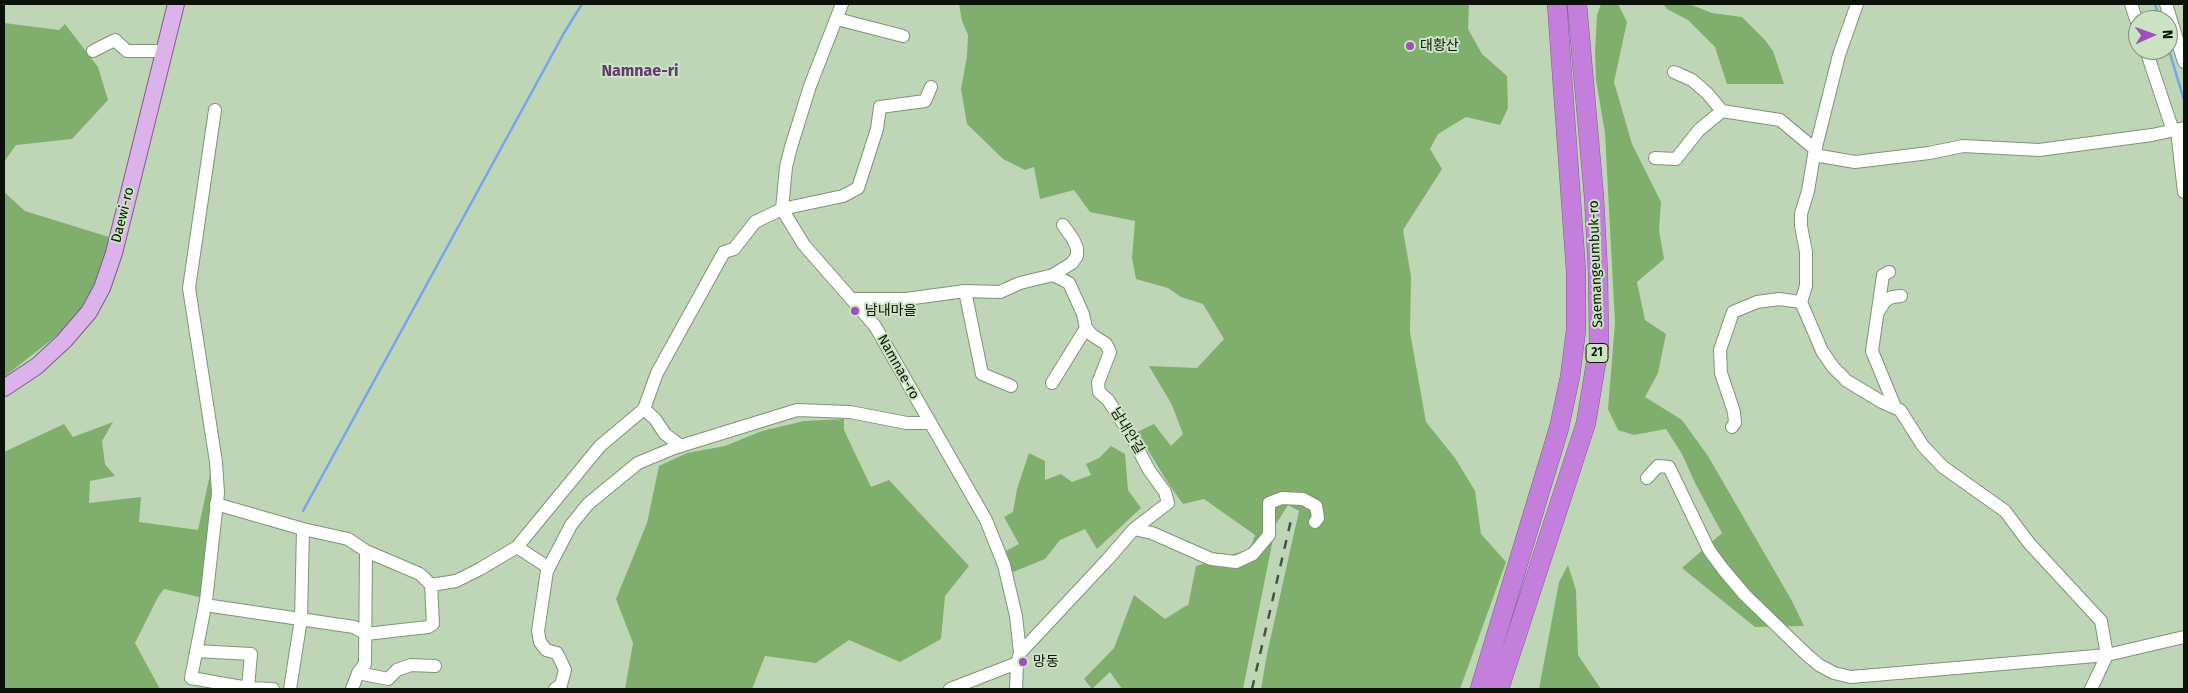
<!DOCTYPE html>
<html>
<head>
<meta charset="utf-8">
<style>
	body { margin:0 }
	#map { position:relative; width:2188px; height:693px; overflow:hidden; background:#bfd6b6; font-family:"Fira Sans",sans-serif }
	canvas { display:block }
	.frame { position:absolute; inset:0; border:5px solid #0b1308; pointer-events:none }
	.north { position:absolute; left:2128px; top:10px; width:50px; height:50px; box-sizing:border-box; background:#cbe3c3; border:1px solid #7e9078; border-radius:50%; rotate:88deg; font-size:14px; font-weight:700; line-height:20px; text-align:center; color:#0b1308 }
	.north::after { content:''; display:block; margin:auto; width:18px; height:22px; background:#a14dbc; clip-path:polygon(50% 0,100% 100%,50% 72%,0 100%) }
</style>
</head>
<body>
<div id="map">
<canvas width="2188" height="693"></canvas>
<div class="frame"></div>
<div class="north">N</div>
</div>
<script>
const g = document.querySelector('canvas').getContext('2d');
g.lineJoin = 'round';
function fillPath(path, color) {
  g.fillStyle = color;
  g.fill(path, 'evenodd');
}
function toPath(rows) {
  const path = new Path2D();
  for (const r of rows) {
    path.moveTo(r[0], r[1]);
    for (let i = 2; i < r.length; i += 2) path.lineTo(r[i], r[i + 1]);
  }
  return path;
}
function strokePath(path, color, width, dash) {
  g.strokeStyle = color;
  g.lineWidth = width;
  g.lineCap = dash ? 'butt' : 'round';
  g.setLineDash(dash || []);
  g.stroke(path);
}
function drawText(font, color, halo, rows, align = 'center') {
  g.font = font + ' "Fira Sans","Noto Sans KR",sans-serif';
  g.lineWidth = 4;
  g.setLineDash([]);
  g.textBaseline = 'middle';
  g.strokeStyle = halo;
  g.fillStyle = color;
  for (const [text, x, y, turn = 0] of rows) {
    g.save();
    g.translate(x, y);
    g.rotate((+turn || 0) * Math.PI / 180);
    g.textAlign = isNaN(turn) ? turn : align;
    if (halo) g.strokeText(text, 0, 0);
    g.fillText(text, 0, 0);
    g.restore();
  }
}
const green = toPath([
	[959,4,1469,4,1468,29,1482,54,1507,76,1508,108,1500,125,1466,117,1438,134,1430,149,1442,169,1403,230,1411,276,1410,332,1426,422,1455,458,1475,491,1481,534,1506,562,1460,689,1261,689,1267,654,1299,511,1288,505,1276,524,1243,689,1122,689,1110,672,1092,689,1084,679,1114,648,1134,595,1165,619,1187,605,1188,606,1196,566,1250,549,1255,535,1204,499,1183,504,1168,483,1137,432,1154,424,1171,446,1183,434,1172,405,1149,366,1197,368,1224,339,1203,304,1181,297,1168,288,1136,279,1132,258,1135,221,1090,212,1074,190,1040,199,1034,167,1025,170,1003,159,967,124,961,89,967,56,968,35,962,21],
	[1601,4,1618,4,1627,22,1614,82,1632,144,1661,202,1659,230,1664,259,1637,282,1645,320,1666,334,1658,373,1645,397,1682,420,1708,456,1792,601,1804,626,1755,627,1682,568,1722,533,1695,483,1682,454,1666,429,1634,435,1618,430,1608,409,1615,323,1605,133,1596,80,1595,52,1597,15],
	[1663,4,1689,4,1712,13,1742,17,1765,40,1773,51,1784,84,1727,84,1715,47,1688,20,1667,9],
	[4,23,59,30,65,24,98,67,108,100,72,139,16,145,4,162],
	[4,192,25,211,109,237,99,282,69,326,4,377],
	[844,419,844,430,871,487,889,480,969,566,945,596,941,639,900,662,849,640,816,663,765,656,752,689,625,689,633,643,616,599,647,523,659,466,687,453,725,446,762,431,804,421],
	[113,422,102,441,105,464,115,476,90,481,89,503,141,497,139,522,198,530,211,470,214,493,203,598,164,589,158,597,135,643,160,689,4,689,4,452,64,424,73,437],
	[1111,446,1125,454,1128,490,1141,508,1097,549,1085,529,1060,540,1045,559,1013,572,1004,552,1019,544,1004,517,1013,512,1017,489,1029,453,1045,461,1045,480,1061,474,1072,482,1091,475,1086,464,1099,458],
	[1568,565,1576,590,1578,655,1601,689,1539,689,1559,582]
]);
const stream = toPath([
	[2155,4,2160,20],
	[2168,47,2184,100],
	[303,511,564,33,582,4]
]);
const minor = toPath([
	[842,4,810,86,791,147,786,167,782,209,804,245,875,326,986,520,1004,565,1016,616,1020,653,1017,663,1016,689],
	[1857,4,1839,55,1814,155,1808,191,1801,214,1801,226,1806,252,1806,286,1801,302,1822,351,1833,367,1847,381,1882,402,1900,410,1923,446,1943,467,2005,511,2029,543,2101,621,2107,655,2091,689],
	[2131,4,2138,25],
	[2166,4,2184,62],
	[837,19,903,36],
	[2146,50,2173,131],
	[93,51,115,40,127,51,164,51],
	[1674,72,1692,80,1707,93,1722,111],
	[215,110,189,288,216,462,218,493,206,601,191,678,248,688,273,689],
	[2177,130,2184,192],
	[1814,155,1855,162,1929,153,1963,146,2039,150,2152,135,2184,128],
	[1655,158,1676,159,1699,130,1722,111,1780,120,1816,150],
	[1889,272,1883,275,1872,351,1895,407],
	[1053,275,1072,263,1077,256,1077,248,1073,239,1063,225],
	[965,291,982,374,1011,386],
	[853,299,906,299,965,291,1000,292,1020,283,1053,275,1069,283,1083,314,1086,328,1092,335,1106,344,1110,352,1098,383,1099,392,1108,400,1130,434,1149,470,1165,492,1168,503,1134,529,1107,560,1020,653],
	[1878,312,1885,301,1892,297,1901,296],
	[1052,383,1086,328],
	[644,409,655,419,665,434,681,446],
	[1732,427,1735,423,1734,412,1721,373,1720,350,1733,312,1757,302,1779,299,1801,302],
	[1647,478,1658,466,1669,467,1709,550,1723,569,1745,595,1806,654,1819,665,1834,673,1851,677,2107,655,2184,637],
	[216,504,303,529],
	[1134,529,1152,533,1211,559,1236,562,1253,554,1269,535,1269,503,1282,498,1303,499,1316,506,1318,518,1315,522],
	[517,547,549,568],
	[205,605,354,627,366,634,428,627,433,624,431,585],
	[196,651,251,654,248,688],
	[358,673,388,679,397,670,411,665,435,666],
	[290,689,301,619,303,529,348,539,366,551,420,574,431,585,456,581,480,569,517,547,600,446,644,409,657,373,724,252,734,249,755,222,782,209,843,196,858,188,877,129,880,107,925,101,931,87],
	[352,689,358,673,365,664,366,551],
	[555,689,561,685,565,670,557,653,546,650,540,642,538,631,547,571,571,525,588,504,638,463,674,448,797,410,850,412,907,423,930,423],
	[950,689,1017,663]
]);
const major = toPath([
	[4,388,37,366,64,341,89,312,102,288,114,253,176,4]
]);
const highway = toPath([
	[1480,689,1559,428,1570,377,1576,330,1576,271,1557,4],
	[1499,689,1586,423,1599,345,1598,273,1594,197,1577,4]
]);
const rail = toPath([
	[1252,689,1291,520]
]);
const markers = [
	[1410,46,5,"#a14dbc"],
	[855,311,5,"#a14dbc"],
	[1023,662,5,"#a14dbc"]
];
const shields = [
	[1597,353,22]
];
const shieldNames = [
	["21",1597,353]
];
const poiNames = [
	["대황산",1420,46],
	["남내마을",865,311],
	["망동",1033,662]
];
const streetNames = [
	["Daewi-ro",123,215,-76],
	["Saemangeumbuk-ro",1596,264,-92],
	["Namnae-ro",898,367,61],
	["남내안길",1127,431,59]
];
const quarterNames = [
	["Namnae-ri",640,72]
];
fillPath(green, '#80ae6d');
strokePath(stream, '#73a5ec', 2.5);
strokePath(minor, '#7e9476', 14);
strokePath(major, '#835992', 18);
strokePath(highway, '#835992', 20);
strokePath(minor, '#fff', 12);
strokePath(major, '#dcb2ea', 16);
strokePath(highway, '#c47edc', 19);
strokePath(rail, '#465341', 2.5, [9, 9]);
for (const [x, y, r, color] of markers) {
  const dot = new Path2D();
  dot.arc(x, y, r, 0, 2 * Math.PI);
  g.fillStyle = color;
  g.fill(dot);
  strokePath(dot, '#cbe3c3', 2);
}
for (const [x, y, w] of shields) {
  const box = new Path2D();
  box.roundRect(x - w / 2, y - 9.5, w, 19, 4);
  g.fillStyle = '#cbe3c3';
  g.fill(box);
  strokePath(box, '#0b1308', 1);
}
drawText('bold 12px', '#0b1308', null, shieldNames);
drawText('14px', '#0b1308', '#cbe3c3', poiNames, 'left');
drawText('14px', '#0b1308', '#cbe3c3', streetNames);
drawText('bold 16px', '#623970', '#cbe3c3', quarterNames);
</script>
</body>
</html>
